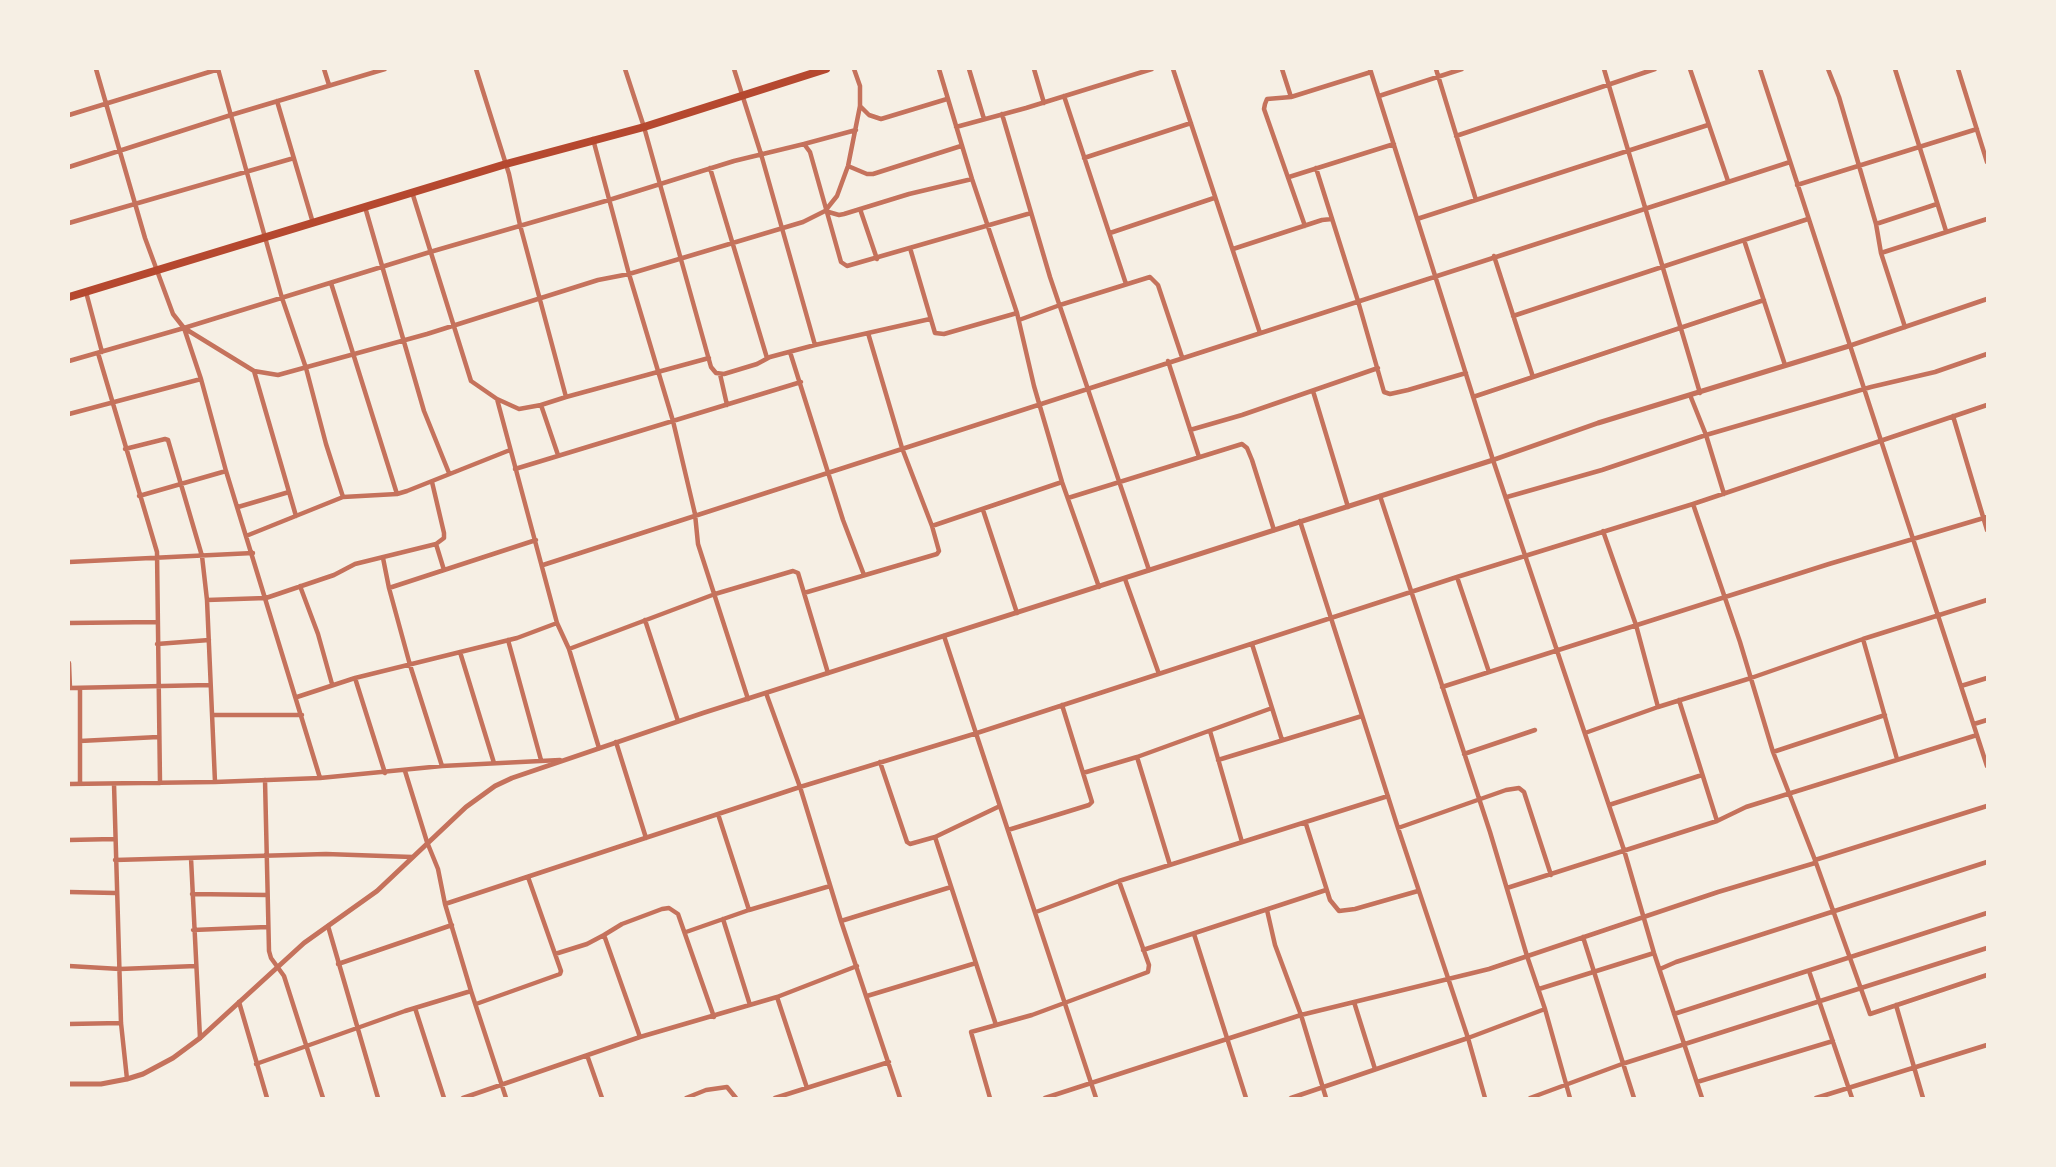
<!DOCTYPE html>
<html>
<head>
<meta charset="utf-8">
<style>
	body { margin:0 }
	#map { position:relative; width:2056px; height:1167px; overflow:hidden; background:#f6efe4; font-family:Roboto,sans-serif }
	canvas { display:block }
	.frame { position:absolute; inset:0; border:70px solid #f6efe4; pointer-events:none }
</style>
</head>
<body>
<div id="map">
<canvas width="2056" height="1167"></canvas>
<div class="frame"></div>
</div>
<script>
const g = document.querySelector('canvas').getContext('2d');
g.lineJoin = 'round';
function toPath(rows) {
  const path = new Path2D();
  for (const r of rows) {
    path.moveTo(r[0], r[1]);
    for (let i = 2; i < r.length; i += 2) path.lineTo(r[i], r[i + 1]);
  }
  return path;
}
function strokePath(path, color, width, dash) {
  g.strokeStyle = color;
  g.lineWidth = width;
  g.lineCap = dash ? 'butt' : 'round';
  g.setLineDash(dash || []);
  g.stroke(path);
}
const minor = toPath([
	[96,69,145,238,173,314,184,328,201,379,226,471,320,778],
	[218,69,282,298,306,368,326,444,343,497],
	[324,69,329,85],
	[476,69,509,174,520,225,566,397],
	[625,69,644,127,711,367,716,373,724,374,757,364,770,357,815,345,930,319],
	[734,69,761,154,815,345],
	[939,69,972,179,1017,313,1034,386,1062,482,1099,587],
	[969,69,984,119],
	[1034,69,1044,103],
	[1173,69,1260,333],
	[1282,69,1291,97],
	[1370,69,1493,460,1624,850,1654,953,1702,1098],
	[1436,69,1476,200],
	[1604,69,1700,393],
	[1690,69,1728,181],
	[1760,69,1987,766],
	[1828,69,1839,97,1876,224,1881,253,1905,327],
	[1895,69,1946,231],
	[1958,69,1987,162],
	[1064,96,1126,284],
	[1379,96,1462,69],
	[277,101,313,223],
	[860,106,869,115,881,119,947,99],
	[1002,114,1050,277,1149,570],
	[69,115,219,69],
	[956,127,1026,108,1152,69],
	[1456,136,1655,69],
	[593,139,629,274,673,421,695,514,698,544,748,699],
	[804,144,856,130],
	[1084,158,1191,123],
	[848,166,867,174,873,174,961,146],
	[69,167,231,115,385,69],
	[710,168,767,358],
	[1316,168,1358,301,1384,392,1390,394,1408,390,1466,373],
	[1289,177,1394,144],
	[1797,185,1977,129],
	[412,192,471,381,497,399,519,409,541,405,566,397,709,358],
	[365,207,424,411,449,473],
	[860,209,877,259],
	[825,211,839,215,844,214,909,194,972,179],
	[1417,219,1708,125],
	[69,223,294,158],
	[1876,224,1937,204],
	[1305,226,1264,109,1265,104,1267,99,1291,97,1371,72],
	[1110,233,1214,198],
	[1744,240,1785,365],
	[910,248,935,333,944,334,1017,313],
	[1233,249,1322,220,1332,219],
	[1881,253,1987,219],
	[1494,256,1533,377],
	[331,283,397,494],
	[86,292,102,352],
	[1513,316,1808,219],
	[1019,320,1060,305,1150,277,1158,285,1182,357],
	[184,328,254,371,278,375,427,334,598,280,629,274,803,222,825,211,837,196,848,166,860,106,860,86,854,69],
	[790,352,843,520,864,575],
	[98,353,157,552,160,783],
	[69,361,184,328,430,252,609,200,734,161,804,144,810,152,841,262,847,266,1031,213],
	[1168,361,1199,457],
	[254,371,296,516],
	[720,374,727,405],
	[1313,391,1348,507],
	[1690,395,1706,435,1724,494],
	[1473,397,1764,300],
	[497,399,557,623,569,649,599,748],
	[541,405,558,455],
	[69,414,201,379],
	[1953,416,1987,530],
	[1190,430,1242,415,1378,368],
	[125,449,165,439,168,440,202,556,207,600,215,782],
	[515,469,801,382],
	[139,496,226,471],
	[1380,496,1490,832,1527,956,1545,1009,1570,1098],
	[1507,497,1602,470,1706,435,1871,387,1935,372,1987,354],
	[1068,498,1242,444,1247,448,1252,460,1274,530],
	[1693,504,1740,642,1773,752,1815,860,1870,1014,1987,975],
	[238,507,289,492],
	[983,510,1017,613],
	[1300,521,1398,828,1468,1038,1485,1098],
	[932,526,1062,482],
	[1603,531,1636,625,1658,707],
	[246,536,343,497,397,494,407,491,510,450],
	[436,544,444,570],
	[383,558,389,588,410,665,442,766],
	[69,562,253,553],
	[543,565,1790,162],
	[1457,577,1489,672],
	[1125,579,1159,674],
	[300,586,318,634,332,684],
	[389,588,536,540],
	[804,593,937,554,939,551,932,526,902,448,868,333],
	[207,600,266,598,334,575,355,564,436,544,444,538,444,533,432,482],
	[645,620,678,721],
	[69,623,157,622],
	[944,636,1096,1098],
	[1863,639,1897,759],
	[508,640,541,760],
	[157,644,209,640],
	[1252,644,1282,740],
	[569,649,715,594,793,571,798,573,828,673],
	[460,652,494,763],
	[69,663,70,688],
	[355,678,385,773],
	[1961,686,1987,678],
	[1442,687,1829,564,1987,517],
	[69,688,210,685],
	[766,693,800,787,841,921,900,1098],
	[297,697,355,678,517,638,557,623],
	[1679,700,1717,821],
	[212,715,302,715],
	[1974,724,1987,720],
	[1210,731,1242,842],
	[1585,733,1658,707,1751,678,1863,639,1987,600],
	[80,741,158,737],
	[616,742,646,838],
	[1773,752,1885,715],
	[1464,754,1535,730],
	[1137,757,1170,865],
	[1218,760,1362,716],
	[880,762,907,842,910,844,935,837,1000,806],
	[405,771,427,842,438,869,445,904,471,991,506,1098],
	[1083,773,1137,757,1272,708],
	[265,780,269,951,271,958,284,976,323,1098],
	[69,784,215,782,320,778,442,766,560,760],
	[80,784,80,689],
	[114,784,121,1023,127,1079],
	[1609,805,1702,775],
	[718,814,749,910],
	[1306,824,1330,900,1339,911,1355,909,1418,891],
	[1398,828,1506,790,1519,788,1524,792,1551,875],
	[1008,830,1089,805,1092,802,1062,705],
	[935,837,996,1025],
	[69,840,114,839],
	[191,858,200,1038],
	[115,860,326,854,412,857],
	[1507,888,1717,821,1746,807,1977,735],
	[69,892,115,893],
	[192,894,267,895],
	[445,904,800,787,977,733,1457,577,1693,504,1987,405],
	[1267,910,1275,945,1301,1015,1326,1098],
	[1036,912,1119,881,1388,796],
	[723,919,750,1005],
	[841,921,951,887],
	[328,926,378,1098],
	[193,930,267,927],
	[686,932,749,910,830,886],
	[1194,934,1246,1098],
	[1583,937,1634,1098],
	[1143,950,1326,890],
	[555,954,587,944,604,935],
	[338,964,452,925],
	[69,966,120,969,196,966],
	[1660,969,1676,962,1987,862],
	[1809,971,1852,1098],
	[1539,989,1654,953],
	[867,996,976,963],
	[777,997,807,1088],
	[239,1002,267,1098],
	[1354,1002,1375,1069],
	[476,1004,560,974,561,971,528,877],
	[1896,1005,1923,1098],
	[415,1008,444,1098],
	[1674,1014,1987,913],
	[69,1024,121,1023],
	[640,1037,604,935,622,924,662,909,669,908,678,914,714,1017],
	[587,1055,602,1098],
	[256,1064,405,1011,471,991],
	[1697,1082,1833,1041],
	[463,1098,640,1037,777,997,857,966],
	[686,1098,706,1090,727,1087,736,1098],
	[775,1098,889,1062],
	[990,1098,971,1032,1032,1015,1148,972,1149,965,1119,881],
	[1045,1098,1301,1015,1489,969,1718,892,1815,863,1815,860,1987,806],
	[1291,1098,1468,1038,1545,1009],
	[1530,1098,1622,1064,1987,948],
	[1816,1098,1987,1045]
]);
const tertiary = toPath([
	[69,1084,101,1084,127,1079,143,1074,173,1058,200,1038,304,943,377,891,466,807,495,786,512,778,703,713,1493,460,1598,423,1849,346,1987,299]
]);
const trunk = toPath([
	[69,297,506,164,644,127,826,69]
]);
strokePath(minor, '#c5725c', 4.5);
strokePath(tertiary, '#c5725c', 5);
strokePath(trunk, '#b5482f', 8);
</script>
</body>
</html>
